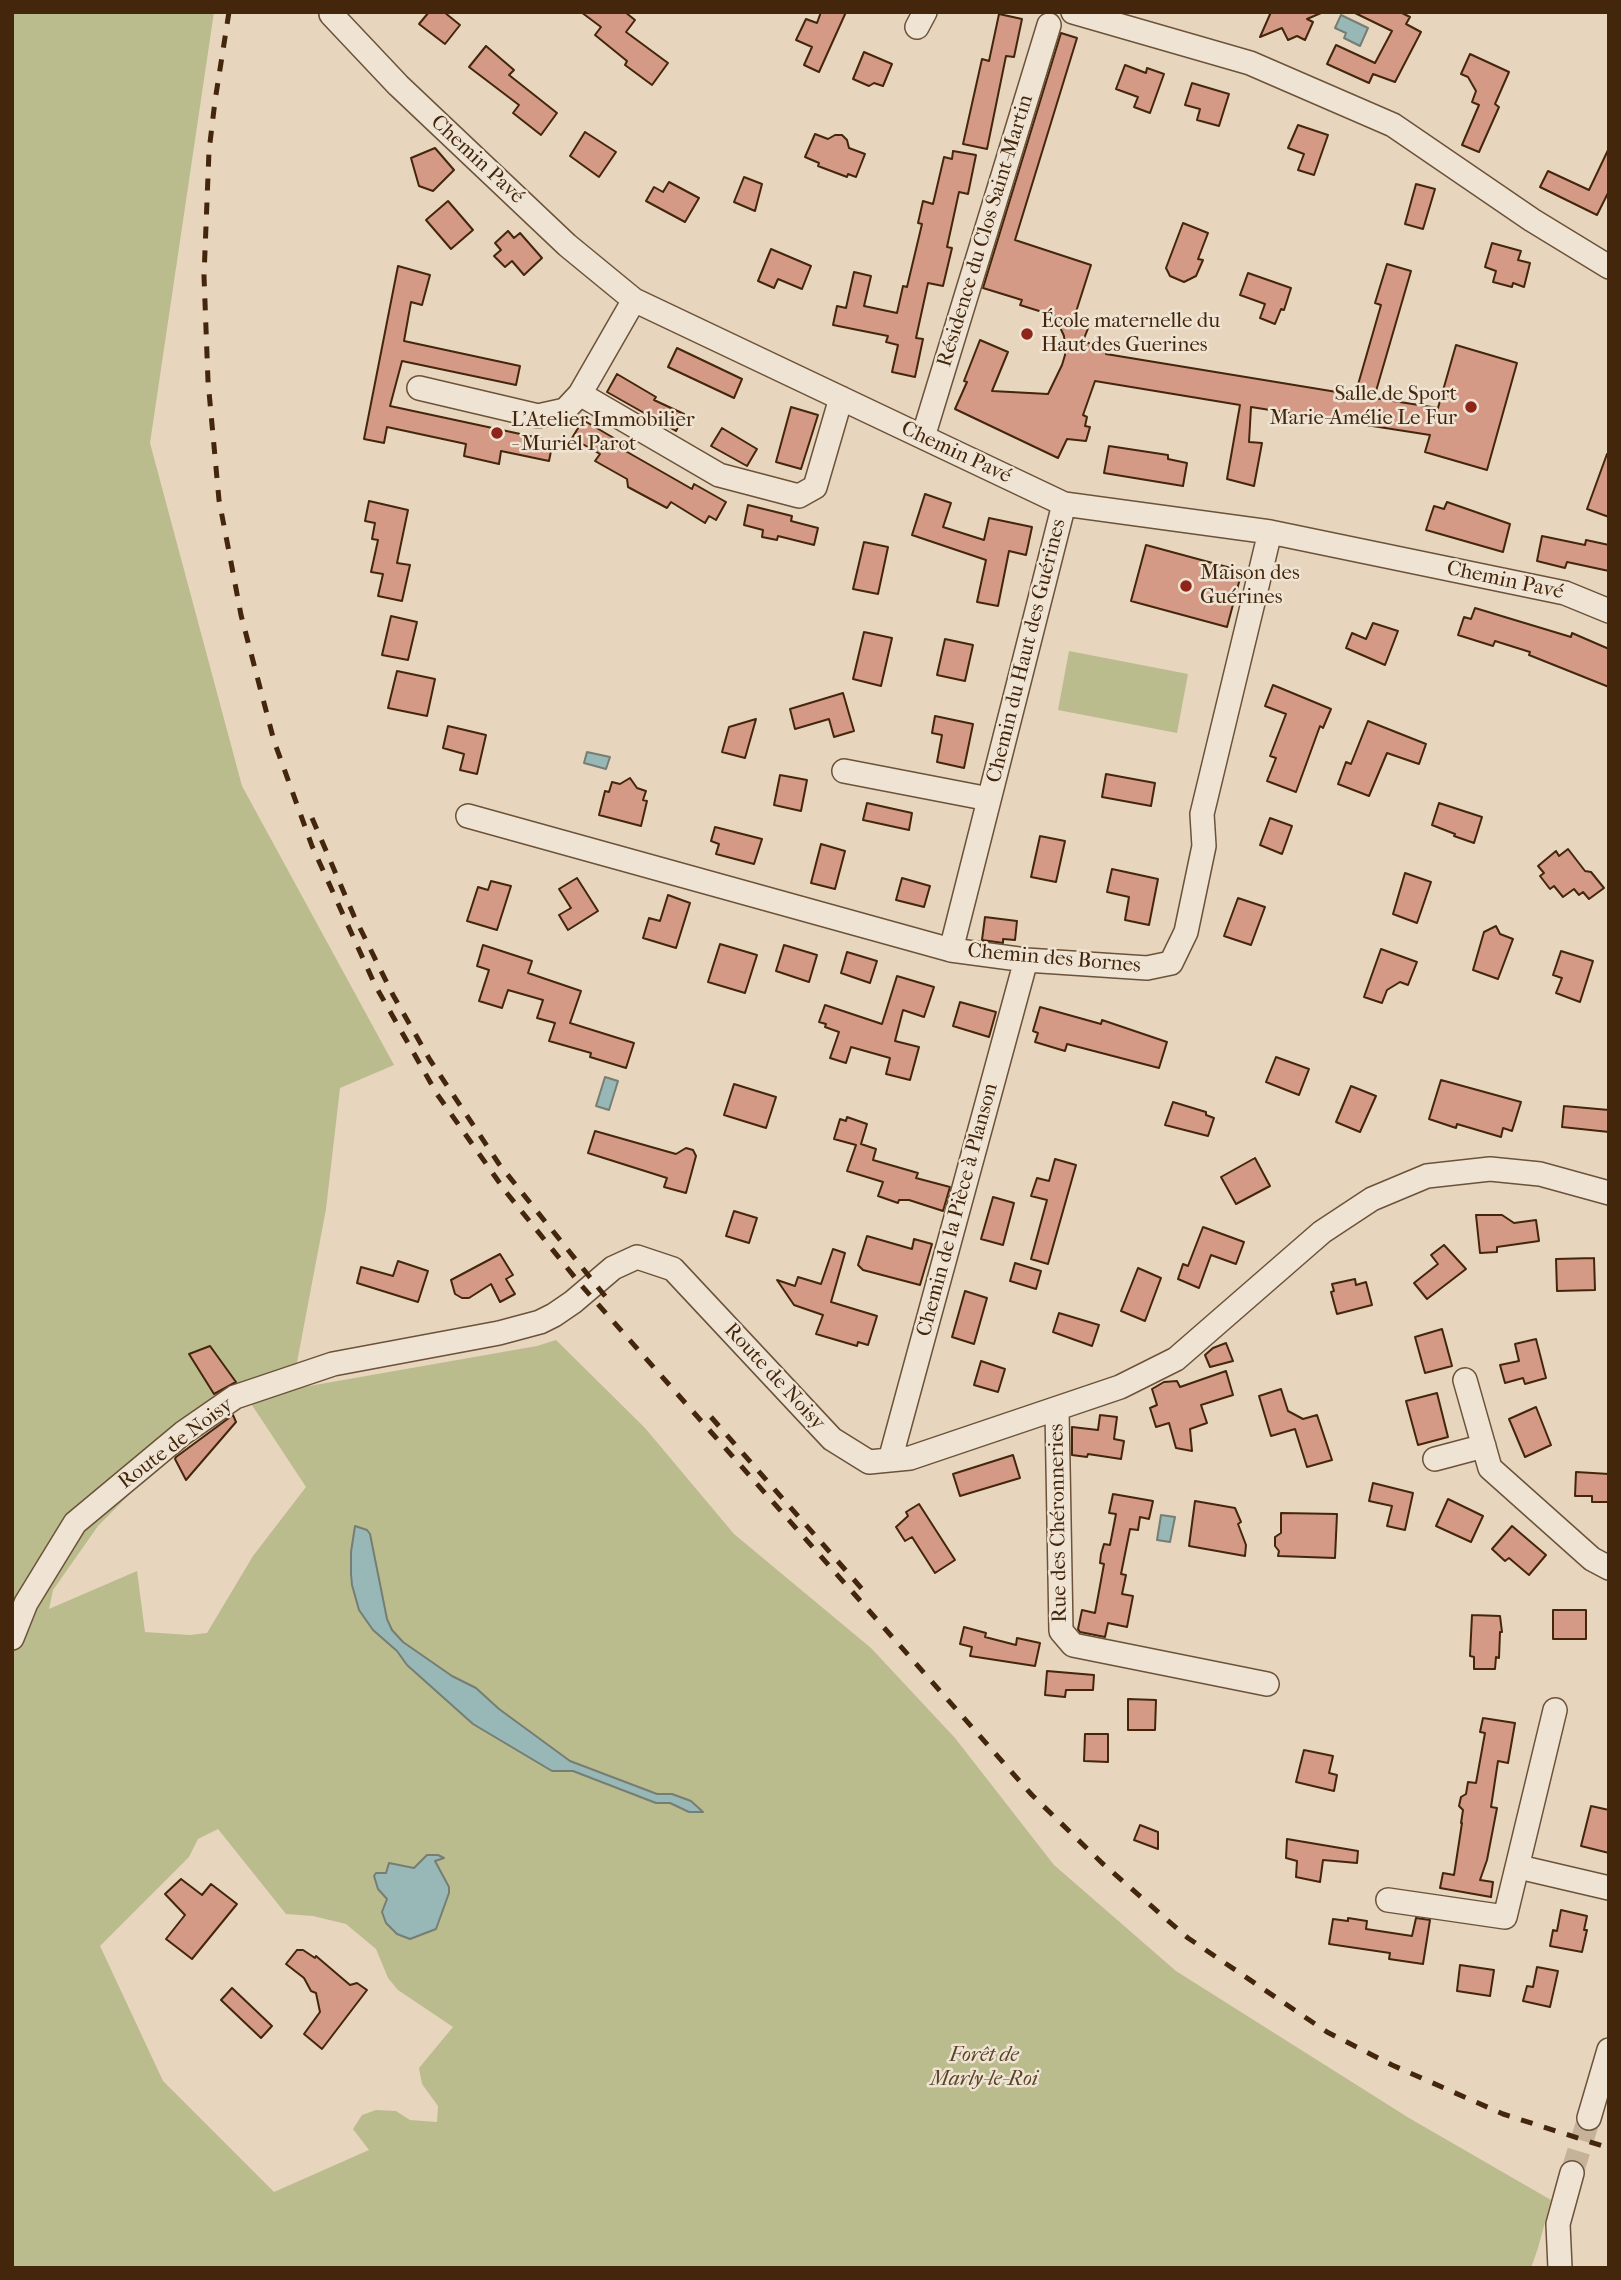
<!DOCTYPE html>
<html>
<head>
<meta charset="utf-8">
<style>
	body { margin:0 }
	#map { position:relative; width:1621px; height:2280px; overflow:hidden; background:#e7d5bd; font-family:"IM FELL French Canon",serif }
	canvas { display:block }
	.frame { position:absolute; inset:0; border:14px solid #43260b; pointer-events:none }
</style>
</head>
<body>
<div id="map">
<canvas width="1621" height="2280"></canvas>
<div class="frame"></div>
</div>
<script>
const g = document.querySelector('canvas').getContext('2d');
g.lineJoin = 'round';
function fillPath(path, color) {
  g.fillStyle = color;
  g.fill(path, 'evenodd');
}
function toPath(rows) {
  const path = new Path2D();
  for (const r of rows) {
    path.moveTo(r[0], r[1]);
    for (let i = 2; i < r.length; i += 2) path.lineTo(r[i], r[i + 1]);
  }
  return path;
}
function strokePath(path, color, width, dash) {
  g.strokeStyle = color;
  g.lineWidth = width;
  g.lineCap = dash ? 'butt' : 'round';
  g.setLineDash(dash || []);
  g.stroke(path);
}
function drawText(font, color, halo, rows, align = 'center') {
  g.font = font + ' "IM FELL French Canon",serif';
  g.lineWidth = 5;
  g.setLineDash([]);
  g.textBaseline = 'middle';
  g.strokeStyle = halo;
  g.fillStyle = color;
  for (const [text, x, y, turn = 0] of rows) {
    g.save();
    g.translate(x, y);
    g.rotate((+turn || 0) * Math.PI / 180);
    g.textAlign = isNaN(turn) ? turn : align;
    if (halo) g.strokeText(text, 0, 0);
    g.fillText(text, 0, 0);
    g.restore();
  }
}
const green = toPath([
	[12,12,214,12,150,443,242,786,394,1065,340,1088,326,1209,292,1389,537,1346,556,1340,645,1428,734,1534,871,1648,955,1738,1054,1865,1176,1971,1409,2118,1551,2200,1538,2248,1531,2268,12,2268],
	[248,1399,306,1487,253,1556,207,1633,190,1635,145,1632,137,1571,49,1609,53,1590,98,1526,196,1427],
	[218,1829,286,1914,313,1916,346,1924,376,1949,388,1978,398,1990,453,2027,419,2068,422,2084,438,2106,437,2122,410,2120,396,2111,376,2110,362,2115,353,2129,369,2150,274,2192,163,2081,100,1946,189,1857,198,1839],
	[1069,651,1188,674,1177,733,1058,710]
]);
const water = toPath([
	[1341,15,1368,28,1360,46,1344,38,1346,33,1335,28,1341,15],
	[587,752,610,757,606,769,584,763,587,752],
	[605,1077,618,1081,609,1110,596,1106,605,1077],
	[1161,1515,1175,1517,1170,1542,1157,1540,1161,1515],
	[355,1526,367,1530,370,1534,387,1619,392,1630,403,1642,452,1676,476,1688,499,1709,570,1761,657,1794,672,1794,691,1801,703,1812,689,1812,670,1803,656,1803,573,1771,552,1771,473,1724,407,1665,397,1651,373,1630,359,1610,352,1585,351,1574,351,1552,355,1526],
	[427,1855,438,1855,444,1858,435,1861,449,1887,449,1893,436,1929,410,1939,397,1934,386,1923,382,1912,387,1899,378,1889,374,1876,376,1873,386,1873,389,1863,414,1868,427,1855]
]);
const building = toPath([
	[429,12,444,12,460,25,445,44,419,24,429,12],
	[581,12,625,12,635,20,626,32,668,63,652,85,625,65,627,61,595,35,601,27,581,12],
	[821,12,846,12,819,72,804,65,812,47,796,40,806,19,817,23,821,12],
	[1271,12,1321,12,1321,13,1307,19,1313,22,1305,40,1297,36,1288,40,1282,28,1260,37,1271,12],
	[1353,12,1400,12,1410,17,1406,24,1421,32,1395,82,1373,74,1369,83,1327,64,1336,45,1375,63,1392,31,1353,12],
	[999,14,1022,19,1014,57,1006,56,987,149,963,144,982,59,989,61,999,14],
	[1061,33,1077,38,1015,240,1091,265,1074,318,1089,326,1083,341,1108,350,1106,354,1355,395,1381,305,1375,303,1387,264,1411,271,1374,398,1438,408,1456,345,1517,363,1487,470,1425,452,1430,435,1251,407,1249,442,1262,443,1254,486,1227,479,1240,405,1095,381,1083,415,1087,417,1085,426,1090,427,1086,441,1067,439,1058,458,955,409,967,382,964,381,980,340,1008,352,992,391,1048,394,1062,365,1065,355,1064,336,1055,316,1020,305,1022,300,983,288,1061,33],
	[486,46,514,70,509,75,557,113,541,135,513,113,519,105,469,67,486,46],
	[864,52,892,64,883,86,874,83,869,86,853,79,864,52],
	[1470,54,1509,72,1495,104,1499,107,1479,152,1462,145,1479,105,1472,102,1476,91,1468,77,1461,74,1470,54],
	[1125,65,1146,73,1147,68,1164,74,1150,113,1134,107,1138,97,1116,89,1125,65],
	[1192,83,1229,94,1219,126,1197,120,1200,109,1185,105,1192,83],
	[1298,125,1328,135,1314,175,1298,170,1304,154,1288,148,1298,125],
	[585,132,616,152,599,177,570,156,585,132],
	[815,134,828,139,835,135,842,135,847,140,849,148,865,154,856,177,848,174,847,177,818,166,819,163,805,157,815,134],
	[435,148,454,170,433,191,419,186,411,158,435,148],
	[1609,148,1609,191,1597,215,1540,187,1548,171,1589,190,1609,148],
	[953,151,976,155,968,194,959,192,947,247,952,248,943,286,928,283,916,338,923,339,915,377,892,372,898,345,886,342,888,336,833,325,837,306,846,308,854,272,871,276,864,306,897,313,903,286,907,287,922,224,918,223,923,201,933,204,944,157,952,159,953,151],
	[744,177,762,184,755,211,734,202,744,177],
	[669,182,699,198,685,222,646,201,654,187,663,192,669,182],
	[1416,184,1435,189,1423,229,1405,224,1416,184],
	[448,201,473,230,451,249,426,220,448,201],
	[1183,223,1208,233,1198,259,1203,260,1196,276,1184,282,1170,276,1166,268,1183,223],
	[508,231,514,238,520,233,542,258,524,275,512,261,505,267,494,256,501,250,495,243,508,231],
	[1492,243,1521,251,1518,260,1530,263,1524,287,1513,283,1512,287,1493,282,1496,271,1485,267,1492,243],
	[771,249,811,266,802,289,778,279,774,288,758,281,771,249],
	[398,266,430,275,422,305,411,302,404,341,520,366,516,385,402,361,390,406,553,441,549,461,501,451,499,464,464,456,466,444,387,427,384,443,364,439,398,266],
	[1248,273,1291,288,1284,310,1281,309,1275,324,1260,318,1265,304,1240,295,1248,273],
	[677,348,742,379,734,398,668,367,677,348],
	[617,374,656,397,654,400,684,414,676,431,607,392,617,374],
	[791,407,818,415,801,469,776,462,791,407],
	[583,420,624,444,622,449,692,489,694,484,726,502,716,520,709,516,705,523,671,502,667,508,628,487,627,479,595,461,600,454,572,438,583,420],
	[722,428,757,449,747,466,711,446,722,428],
	[1109,446,1168,455,1168,459,1187,463,1183,486,1104,473,1109,446],
	[1607,454,1609,455,1609,517,1587,509,1607,454],
	[925,494,951,503,943,527,984,540,989,518,1032,527,1026,555,1009,551,998,606,977,602,986,560,912,535,925,494],
	[369,501,408,510,397,563,410,565,402,601,378,596,383,574,371,572,378,540,372,539,375,523,365,521,369,501],
	[1447,502,1510,524,1503,552,1426,530,1434,506,1444,509,1447,502],
	[748,505,792,516,791,521,818,528,814,545,778,536,777,540,762,537,763,530,744,525,748,505],
	[1542,536,1585,545,1586,540,1609,545,1609,571,1567,562,1565,568,1537,561,1542,536],
	[864,542,888,547,878,594,853,589,864,542],
	[1146,545,1242,571,1227,627,1131,601,1146,545],
	[1475,608,1571,637,1572,633,1609,649,1609,687,1529,655,1530,652,1495,641,1493,646,1458,635,1464,617,1471,619,1475,608],
	[391,616,417,622,408,660,382,655,391,616],
	[1373,623,1398,631,1385,665,1346,648,1352,633,1366,639,1373,623],
	[864,632,892,638,881,686,853,679,864,632],
	[945,639,973,645,965,681,937,675,945,639],
	[397,671,435,679,427,716,388,708,397,671],
	[1273,685,1331,709,1323,728,1320,726,1296,792,1267,781,1276,758,1270,756,1286,714,1265,706,1273,685],
	[843,693,854,731,834,737,829,719,795,729,790,709,843,693],
	[935,716,973,724,964,768,937,762,942,735,932,733,935,716],
	[756,719,745,758,722,752,729,727,756,719],
	[1368,721,1426,744,1419,764,1387,753,1369,796,1338,784,1346,762,1351,764,1368,721],
	[448,726,486,735,477,774,460,770,464,754,443,748,448,726],
	[1106,774,1155,783,1151,806,1102,797,1106,774],
	[780,775,807,780,801,811,774,805,780,775],
	[630,778,637,788,646,791,643,800,647,801,641,826,599,815,605,791,609,792,612,782,620,784,630,778],
	[867,803,912,813,909,830,863,820,867,803],
	[1439,803,1482,817,1474,843,1454,836,1455,834,1432,825,1439,803],
	[1270,818,1292,826,1282,854,1260,845,1270,818],
	[715,827,762,839,754,864,716,854,719,844,711,841,715,827],
	[1040,836,1065,841,1056,882,1031,877,1040,836],
	[821,844,845,851,835,889,811,883,821,844],
	[1568,849,1585,871,1591,872,1604,888,1589,899,1583,892,1579,895,1574,889,1563,897,1554,886,1550,889,1540,876,1544,873,1538,866,1556,851,1559,856,1568,849],
	[1112,869,1158,879,1149,925,1125,920,1129,897,1107,892,1112,869],
	[1405,873,1431,882,1417,923,1393,914,1405,873],
	[577,878,598,911,568,930,559,915,571,908,559,889,577,878],
	[902,878,930,886,924,907,896,900,902,878],
	[491,881,511,886,497,930,467,921,478,887,488,890,491,881],
	[668,895,690,903,676,948,643,938,649,918,660,921,668,895],
	[1238,898,1265,907,1251,945,1224,936,1238,898],
	[985,917,1017,921,1015,940,1003,939,1003,943,982,940,985,917],
	[1496,926,1500,934,1513,939,1498,979,1473,970,1484,932,1496,926],
	[720,944,757,955,745,993,708,982,720,944],
	[483,945,532,961,528,973,581,991,570,1023,634,1043,626,1068,590,1057,591,1053,549,1041,555,1023,537,1018,543,1000,508,990,502,1008,479,1001,489,970,477,966,483,945],
	[784,945,817,955,809,982,776,971,784,945],
	[1381,949,1417,962,1408,985,1400,982,1387,990,1382,1003,1364,997,1381,949],
	[1561,951,1593,961,1580,1002,1556,993,1562,978,1553,975,1561,951],
	[847,952,877,961,870,983,841,973,847,952],
	[897,976,934,987,924,1017,903,1010,895,1041,919,1047,910,1080,886,1074,890,1058,851,1047,846,1063,830,1058,839,1032,825,1027,826,1024,819,1022,825,1005,882,1024,897,976],
	[960,1002,996,1012,989,1037,953,1026,960,1002],
	[1040,1007,1101,1024,1102,1020,1167,1042,1159,1068,1067,1044,1065,1051,1035,1042,1038,1033,1033,1031,1040,1007],
	[1276,1057,1309,1069,1299,1095,1266,1082,1276,1057],
	[1441,1080,1521,1102,1512,1131,1503,1128,1501,1137,1457,1124,1456,1128,1429,1119,1441,1080],
	[734,1084,776,1097,766,1128,724,1115,734,1084],
	[1351,1086,1376,1096,1360,1132,1336,1122,1351,1086],
	[1173,1102,1206,1112,1206,1115,1214,1118,1208,1136,1165,1125,1173,1102],
	[1564,1106,1609,1110,1609,1132,1562,1127,1564,1106],
	[847,1117,867,1124,861,1144,876,1149,873,1160,918,1173,916,1178,950,1187,943,1211,909,1200,899,1200,898,1203,878,1196,883,1182,847,1171,856,1145,834,1139,840,1119,846,1121,847,1117],
	[595,1131,676,1154,686,1148,693,1150,696,1156,686,1193,664,1187,667,1178,588,1153,595,1131],
	[1255,1158,1270,1186,1236,1204,1221,1177,1255,1158],
	[1055,1159,1076,1165,1048,1264,1031,1259,1047,1200,1031,1196,1037,1178,1049,1181,1055,1159],
	[993,1197,1014,1203,1003,1245,981,1239,993,1197],
	[734,1211,757,1218,749,1243,726,1236,734,1211],
	[1476,1215,1502,1215,1514,1223,1536,1220,1539,1241,1497,1247,1497,1252,1480,1253,1476,1215],
	[1203,1227,1244,1242,1236,1264,1211,1255,1199,1288,1178,1279,1183,1264,1188,1266,1203,1227],
	[867,1236,912,1249,914,1239,932,1244,920,1285,863,1270,858,1265,867,1236],
	[1444,1245,1466,1269,1427,1299,1414,1283,1438,1264,1431,1255,1444,1245],
	[833,1249,845,1253,831,1302,877,1316,868,1345,858,1342,857,1346,816,1334,823,1315,794,1305,777,1280,795,1286,798,1277,821,1284,833,1249],
	[500,1254,513,1275,506,1279,515,1294,500,1302,491,1284,469,1298,462,1298,455,1294,451,1280,500,1254],
	[1594,1258,1595,1290,1557,1291,1556,1259,1594,1258],
	[398,1261,428,1271,418,1302,357,1283,361,1267,393,1276,398,1261],
	[1015,1263,1041,1271,1036,1289,1010,1281,1015,1263],
	[1138,1268,1161,1278,1145,1321,1121,1311,1138,1268],
	[1355,1279,1356,1285,1366,1282,1372,1305,1337,1314,1331,1292,1334,1291,1332,1284,1355,1279],
	[965,1291,987,1298,974,1344,952,1337,965,1291],
	[1059,1313,1099,1325,1092,1346,1053,1332,1059,1313],
	[1442,1329,1452,1366,1425,1373,1415,1337,1442,1329],
	[1536,1339,1546,1378,1525,1384,1523,1378,1505,1383,1500,1365,1519,1361,1515,1344,1536,1339],
	[1226,1343,1233,1361,1210,1367,1205,1355,1213,1348,1226,1343],
	[210,1346,236,1382,214,1394,189,1354,210,1346],
	[981,1361,1005,1369,998,1392,974,1385,981,1361],
	[1226,1371,1233,1395,1201,1405,1207,1423,1190,1429,1192,1451,1176,1448,1169,1423,1156,1427,1150,1408,1157,1405,1152,1389,1164,1382,1177,1381,1180,1387,1226,1371],
	[1281,1389,1288,1411,1303,1419,1317,1415,1332,1460,1307,1467,1295,1429,1271,1436,1259,1396,1281,1389],
	[1437,1393,1448,1437,1418,1445,1406,1401,1437,1393],
	[1536,1407,1551,1445,1525,1457,1509,1419,1536,1407],
	[233,1415,236,1422,186,1480,175,1459,176,1457,233,1415],
	[1100,1415,1117,1417,1114,1439,1124,1441,1121,1459,1088,1454,1087,1457,1072,1455,1072,1427,1098,1430,1100,1415],
	[1013,1455,1020,1478,960,1496,953,1474,1013,1455],
	[1576,1472,1609,1474,1608,1502,1592,1502,1592,1496,1575,1496,1576,1472],
	[1373,1483,1413,1493,1405,1530,1387,1526,1392,1506,1369,1501,1373,1483],
	[1113,1494,1153,1501,1149,1519,1140,1517,1138,1530,1130,1529,1121,1574,1126,1575,1122,1594,1133,1596,1127,1627,1108,1623,1105,1637,1080,1632,1078,1629,1082,1610,1095,1613,1104,1564,1100,1563,1101,1554,1104,1544,1110,1545,1116,1514,1109,1513,1113,1494],
	[1448,1499,1483,1516,1471,1542,1436,1526,1448,1499],
	[1195,1501,1235,1508,1241,1522,1238,1524,1246,1545,1245,1556,1189,1546,1195,1501],
	[919,1504,955,1560,935,1573,912,1537,905,1541,896,1527,908,1516,906,1512,919,1504],
	[1281,1513,1337,1514,1335,1558,1278,1556,1279,1551,1275,1546,1275,1537,1281,1533,1281,1513],
	[1512,1526,1546,1555,1529,1575,1509,1558,1505,1561,1492,1549,1512,1526],
	[1553,1610,1586,1610,1586,1639,1553,1639,1553,1610],
	[1472,1615,1500,1616,1502,1632,1500,1632,1499,1658,1496,1657,1495,1669,1474,1669,1474,1657,1470,1656,1472,1615],
	[964,1627,986,1633,985,1637,1016,1645,1017,1638,1040,1643,1035,1666,970,1656,972,1647,960,1644,964,1627],
	[1047,1671,1094,1675,1093,1690,1066,1690,1065,1697,1045,1695,1047,1671],
	[1128,1699,1156,1700,1155,1730,1128,1730,1128,1699],
	[1483,1718,1515,1723,1508,1763,1498,1761,1491,1807,1497,1808,1487,1860,1480,1880,1493,1882,1491,1897,1440,1888,1443,1873,1454,1875,1462,1823,1461,1823,1463,1810,1459,1806,1461,1797,1466,1794,1468,1782,1476,1783,1485,1733,1480,1732,1483,1718],
	[1085,1734,1108,1734,1108,1762,1084,1761,1085,1734],
	[1304,1750,1333,1756,1329,1773,1337,1775,1334,1791,1296,1782,1304,1750],
	[1591,1806,1609,1810,1609,1853,1581,1846,1591,1806],
	[1140,1825,1158,1832,1158,1849,1134,1840,1140,1825],
	[1287,1839,1358,1851,1357,1863,1323,1860,1320,1882,1296,1877,1297,1861,1286,1858,1287,1839],
	[181,1879,202,1895,211,1884,237,1904,192,1959,166,1939,185,1915,165,1894,181,1879],
	[1561,1910,1587,1916,1584,1930,1587,1930,1582,1952,1550,1946,1553,1930,1557,1931,1561,1910],
	[1348,1918,1367,1921,1366,1929,1412,1936,1416,1918,1430,1920,1423,1964,1389,1959,1390,1953,1329,1944,1333,1919,1348,1921,1348,1918],
	[297,1950,303,1950,315,1958,316,1956,350,1985,357,1983,367,1990,322,2049,304,2034,320,2012,316,1993,311,1991,304,1978,286,1964,297,1950],
	[1460,1965,1494,1970,1490,1996,1457,1991,1460,1965],
	[1537,1967,1558,1971,1550,2007,1523,2001,1527,1986,1533,1987,1537,1967],
	[232,1988,272,2026,261,2038,221,2000,232,1988]
]);
const minorTunnel = toPath([
	[1572,2173,1589,2118]
]);
const minor = toPath([
	[1073,12,1250,63,1393,125,1532,220,1609,267],
	[331,14,398,85,567,245,634,300,1064,504,1270,532,1565,593,1609,611],
	[917,27,925,12],
	[419,388,538,416,565,410,580,394,634,300],
	[580,394,719,475,799,496,815,487,841,398],
	[923,437,1049,25],
	[844,771,989,799],
	[468,816,951,950,1026,960,1147,968,1171,963,1186,932,1204,846,1202,814,1270,532],
	[951,950,1064,504],
	[1465,1380,1490,1468,1592,1559,1609,1568],
	[1057,1410,1061,1631,1073,1645,1267,1684],
	[1435,1459,1484,1446],
	[890,1460,1026,960],
	[12,1638,26,1603,75,1523,183,1433,235,1397,333,1364,499,1333,540,1322,554,1315,573,1302,613,1268,637,1257,673,1269,832,1439,869,1462,910,1458,1120,1387,1176,1359,1322,1232,1372,1199,1427,1176,1490,1169,1540,1174,1609,1193],
	[1519,1867,1609,1888],
	[1388,1900,1505,1917,1555,1710],
	[1589,2118,1609,2050],
	[1560,2268,1558,2224,1572,2173]
]);
const rail = toPath([
	[229,12,215,101,209,151,204,276,208,381,219,500,230,557,241,615,274,741,312,846,375,985,437,1094,506,1192,581,1285,1032,1795,1102,1863,1188,1938,1327,2032,1392,2065,1503,2114,1609,2148],
	[312,818,354,916,393,995,430,1060,499,1164,609,1301],
	[711,1417,863,1590]
]);
const markers = [
	[1027,334,7,"#8f2418"],
	[1471,407,7,"#8f2418"],
	[497,433,7,"#8f2418"],
	[1186,586,7,"#8f2418"]
];
const streetNames = [
	["Chemin Pavé",477,160,43],
	["Résidence du Clos Saint-Martin",986,231,-73],
	["Chemin Pavé",956,453,25],
	["Chemin Pavé",1505,581,12],
	["Chemin du Haut des Guérines",1027,651,-76],
	["Chemin des Bornes",1054,959,5],
	["Chemin de la Pièce à Planson",958,1210,-75],
	["Route de Noisy",774,1377,47],
	["Route de Noisy",176,1444,-37],
	["Rue des Chéronneries",1059,1523,-91]
];
const poiNames = [
	["École maternelle du",1041,322],
	["Haut des Guerines",1041,346],
	["Salle de Sport",1457,395,"right"],
	["Marie-Amélie Le Fur",1457,419,"right"],
	["L'Atelier Immobilier",511,421],
	["- Muriel Parot",511,445],
	["Maison des",1200,574],
	["Guérines",1200,598]
];
const parkNames = [
	["Forêt de",984,2056],
	["Marly-le-Roi",984,2080]
];
fillPath(green, '#babc8d');
fillPath(water, '#98b8b8');
strokePath(water, '#767e73', 2);
fillPath(building, '#d59a85');
strokePath(building, '#43260b', 2);
strokePath(minorTunnel, '#c6b299', 23, [23, 11]);
strokePath(minor, '#6c5238', 26);
strokePath(minor, '#efe4d4', 23);
strokePath(rail, '#43260b', 5, [12, 12]);
for (const [x, y, r, color] of markers) {
  const dot = new Path2D();
  dot.arc(x, y, r, 0, 2 * Math.PI);
  g.fillStyle = color;
  g.fill(dot);
  strokePath(dot, '#efe4d4', 2.5);
}
drawText('21px', '#43260b', '#efe4d4', streetNames);
drawText('21px', '#43260b', '#efe4d4', poiNames, 'left');
drawText('italic 21px', '#5b4425', '#efe4d4', parkNames);
</script>
</body>
</html>
